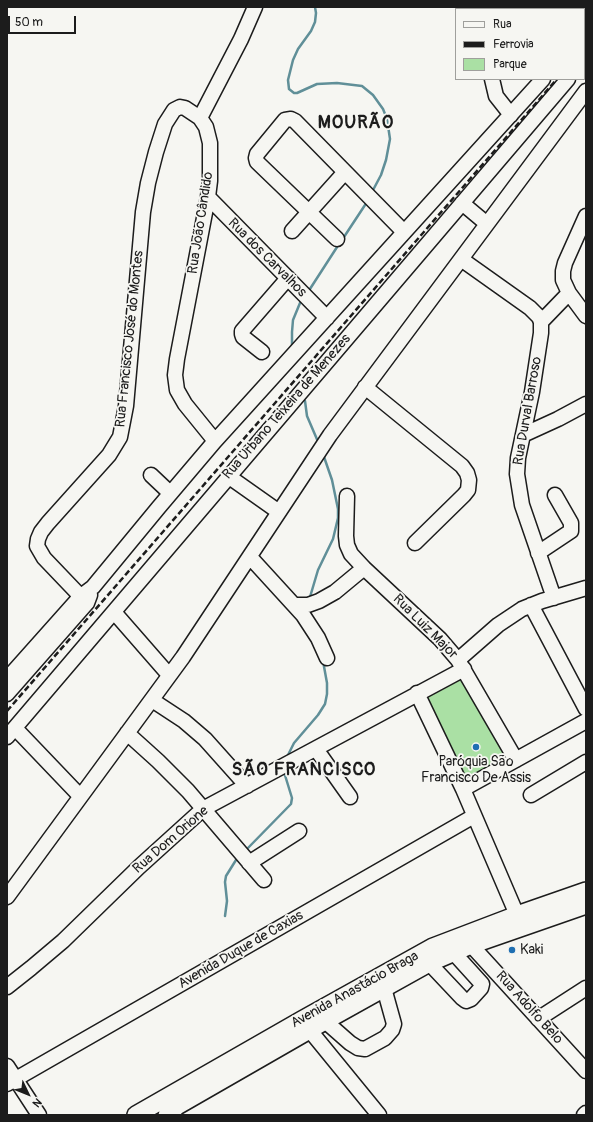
<!DOCTYPE html>
<html>
<head>
<meta charset="utf-8">
<style>
	body { margin:0 }
	#map { position:relative; width:593px; height:1122px; overflow:hidden; background:#f6f6f2; font-family:Pangolin,sans-serif }
	canvas { display:block }
	.frame { position:absolute; inset:0; border:8px solid #1c1c1c; pointer-events:none }
	.legend { position:absolute; left:455px; top:8px; width:130px; height:72px; box-sizing:border-box; background:#f6f6f2; border:1px solid #9f9f9c; margin:0; padding:5px 7px; list-style:none; font-size:12px; color:#1c1c1c }
	.legend li { display:flex; align-items:center; gap:8px; height:20px }
	.legend b { width:20px; border:1px solid #9f9f9c }
	.north { position:absolute; left:8px; top:1074px; width:40px; height:40px; -webkit-text-stroke:3px #f6f6f2; paint-order:stroke; rotate:133deg; font-size:11px; font-weight:700; line-height:16px; text-align:center; color:#1c1c1c }
	.north::after { content:''; display:block; margin:auto; width:14px; height:18px; background:#1c1c1c; clip-path:polygon(50% 0,100% 100%,50% 72%,0 100%) }
	.scale { position:absolute; left:8px; top:16px; width:68px; height:18px; box-sizing:border-box; border:2px solid #1c1c1c; border-top:0; padding-left:5px; font-size:12px; line-height:14px; white-space:nowrap; color:#1c1c1c; -webkit-text-stroke:3px #f6f6f2; paint-order:stroke }
</style>
</head>
<body>
<div id="map">
<canvas width="593" height="1122"></canvas>
<div class="frame"></div>
<ul class="legend">
<li><b style="height:5px;background:#f6f6f2"></b>Rua</li>
<li><b style="height:5px;background:#1c1c1c"></b>Ferrovia</li>
<li><b style="height:11px;background:#aae0a4"></b>Parque</li>
</ul>
<div class="north">N</div>
<div class="scale">50 m</div>
</div>
<script>
const g = document.querySelector('canvas').getContext('2d');
g.lineJoin = 'round';
function fillPath(path, color) {
  g.fillStyle = color;
  g.fill(path, 'evenodd');
}
function toPath(rows) {
  const path = new Path2D();
  for (const r of rows) {
    path.moveTo(r[0], r[1]);
    for (let i = 2; i < r.length; i += 2) path.lineTo(r[i], r[i + 1]);
  }
  return path;
}
function strokePath(path, color, width, dash) {
  g.strokeStyle = color;
  g.lineWidth = width;
  g.lineCap = dash ? 'butt' : 'round';
  g.setLineDash(dash || []);
  g.stroke(path);
}
function drawText(font, color, halo, rows, align = 'center') {
  g.font = font + ' Pangolin,sans-serif';
  g.lineWidth = 3.5;
  g.setLineDash([]);
  g.textBaseline = 'middle';
  g.strokeStyle = halo;
  g.fillStyle = color;
  for (const [text, x, y, turn = 0] of rows) {
    g.save();
    g.translate(x, y);
    g.rotate((+turn || 0) * Math.PI / 180);
    g.textAlign = isNaN(turn) ? turn : align;
    if (halo) g.strokeText(text, 0, 0);
    g.fillText(text, 0, 0);
    g.restore();
  }
}
const green = toPath([
	[464,669,516,760,463,789,417,693]
]);
const stream = toPath([
	[315,7,316,13,315,22,311,31,298,49,293,60,288,80,289,89,294,93,297,93,317,84,337,83,362,86,373,95,383,109,387,119,390,139,386,160,381,175,372,192],
	[342,240,367,202],
	[308,292,339,244],
	[292,347,292,332,293,320,300,303],
	[305,401,307,416,319,444],
	[310,597,318,570,333,539,338,518,338,509,332,480,323,454],
	[287,757,294,743,318,715,325,704,327,694,327,683,323,661],
	[246,850,291,804,292,798,284,772],
	[225,916,227,901,225,882,226,876,236,860]
]);
const minor = toPath([
	[495,9,495,7],
	[584,30,586,28],
	[584,61,586,58],
	[492,79,496,96,511,115],
	[208,197,327,318],
	[462,203,487,224],
	[292,231,345,172],
	[337,239,257,162,256,158,257,154,285,120,291,119,295,121,404,232],
	[461,259,530,308,539,317,541,322,541,333,532,392,518,458,517,474,522,505,554,598],
	[569,293,586,316],
	[541,322,569,293,563,280,563,271,565,263,586,216],
	[262,352,243,337,242,334,242,331,288,278],
	[365,387,462,466,467,473,469,480,468,490,464,495,415,543],
	[523,435,558,419,586,404],
	[215,441,185,404,177,390,175,375,177,359,208,197,210,181,210,143,206,127,200,118,241,39,255,7],
	[151,475,170,493],
	[228,476,279,512],
	[347,496,346,536,347,545,351,554,364,568,440,639,458,660,516,760],
	[538,553,571,531,571,523,555,495],
	[250,557,303,615,318,638,327,658],
	[87,603,44,558,37,546,38,539,41,532,48,523,109,455,120,437,126,406,143,212,148,183,156,152,165,124,174,110,180,107,185,108,200,118],
	[295,605,308,605,319,601,335,592,364,568],
	[531,605,586,709],
	[114,612,169,675],
	[458,660,498,625,522,609,542,601,586,588],
	[7,679,81,596,93,587,159,507,215,441,543,79],
	[417,693,463,789,517,915],
	[7,694,87,603,90,595],
	[152,700,184,721,205,739,247,786],
	[15,728,80,796],
	[127,733,158,761,188,791,264,880],
	[7,737,568,79],
	[316,749,350,797],
	[463,789,586,721],
	[531,795,586,762],
	[249,863,299,831],
	[7,897,183,657,330,435,586,91],
	[471,945,586,1071],
	[429,963,462,998,466,1001,471,999,481,988,482,984,453,952],
	[7,987,31,968,63,941,139,867,203,809,464,669],
	[538,1019,586,988],
	[325,1021,350,1043,358,1048,365,1049,385,1038,392,1030,394,1024,384,988],
	[303,1022,379,1115],
	[7,1066,39,1115],
	[7,1084,474,816],
	[584,1115,586,1113]
]);
const major = toPath([
	[136,1115,302,1020,433,947,517,915,586,891],
	[167,1115,177,1106,325,1021,429,963,471,945,586,905]
]);
const rail = toPath([
	[584,47,586,45],
	[7,711,557,79]
]);
const markers = [
	[476,747,4,"#1f6fb2"],
	[512,950,4,"#1f6fb2"]
];
const streetNames = [
	["Rua João Cândido",201,223,-81],
	["Rua dos Carvalhos",267,258,45],
	["Rua Francisco José do Montes",130,339,-84],
	["Rua Urbano Teixeira de Menezes",287,407,-49],
	["Rua Durval Barroso",528,411,-80],
	["Rua Luiz Major",425,627,45],
	["Rua Dom Orione",171,840,-41],
	["Avenida Duque de Caxias",241,950,-30],
	["Avenida Anastácio Braga",355,990,-29],
	["Rua Adolfo Belo",529,1008,48]
];
const poiNames = [
	["Paróquia São",476,762],
	["Francisco De Assis",476,778],
	["Kaki",520,950,"left"]
];
const districtNames = [
	["MOURÃO",356,123],
	["SÃO FRANCISCO",304,770]
];
fillPath(green, '#aae0a4');
strokePath(stream, '#608f98', 2.5);
strokePath(minor, '#1c1c1c', 17);
strokePath(major, '#1c1c1c', 20);
strokePath(minor, '#f6f6f2', 14);
strokePath(major, '#f6f6f2', 17);
strokePath(rail, '#1c1c1c', 2.5, [6, 3]);
for (const [x, y, r, color] of markers) {
  const dot = new Path2D();
  dot.arc(x, y, r, 0, 2 * Math.PI);
  g.fillStyle = color;
  g.fill(dot);
  strokePath(dot, '#f6f6f2', 1.5);
}
drawText('14px', '#1c1c1c', '#f6f6f2', streetNames);
drawText('14px', '#1c1c1c', '#f6f6f2', poiNames);
g.letterSpacing = '1px';
drawText('bold 18px', '#1c1c1c', '#f6f6f2', districtNames);
g.letterSpacing = '0px';
</script>
</body>
</html>
